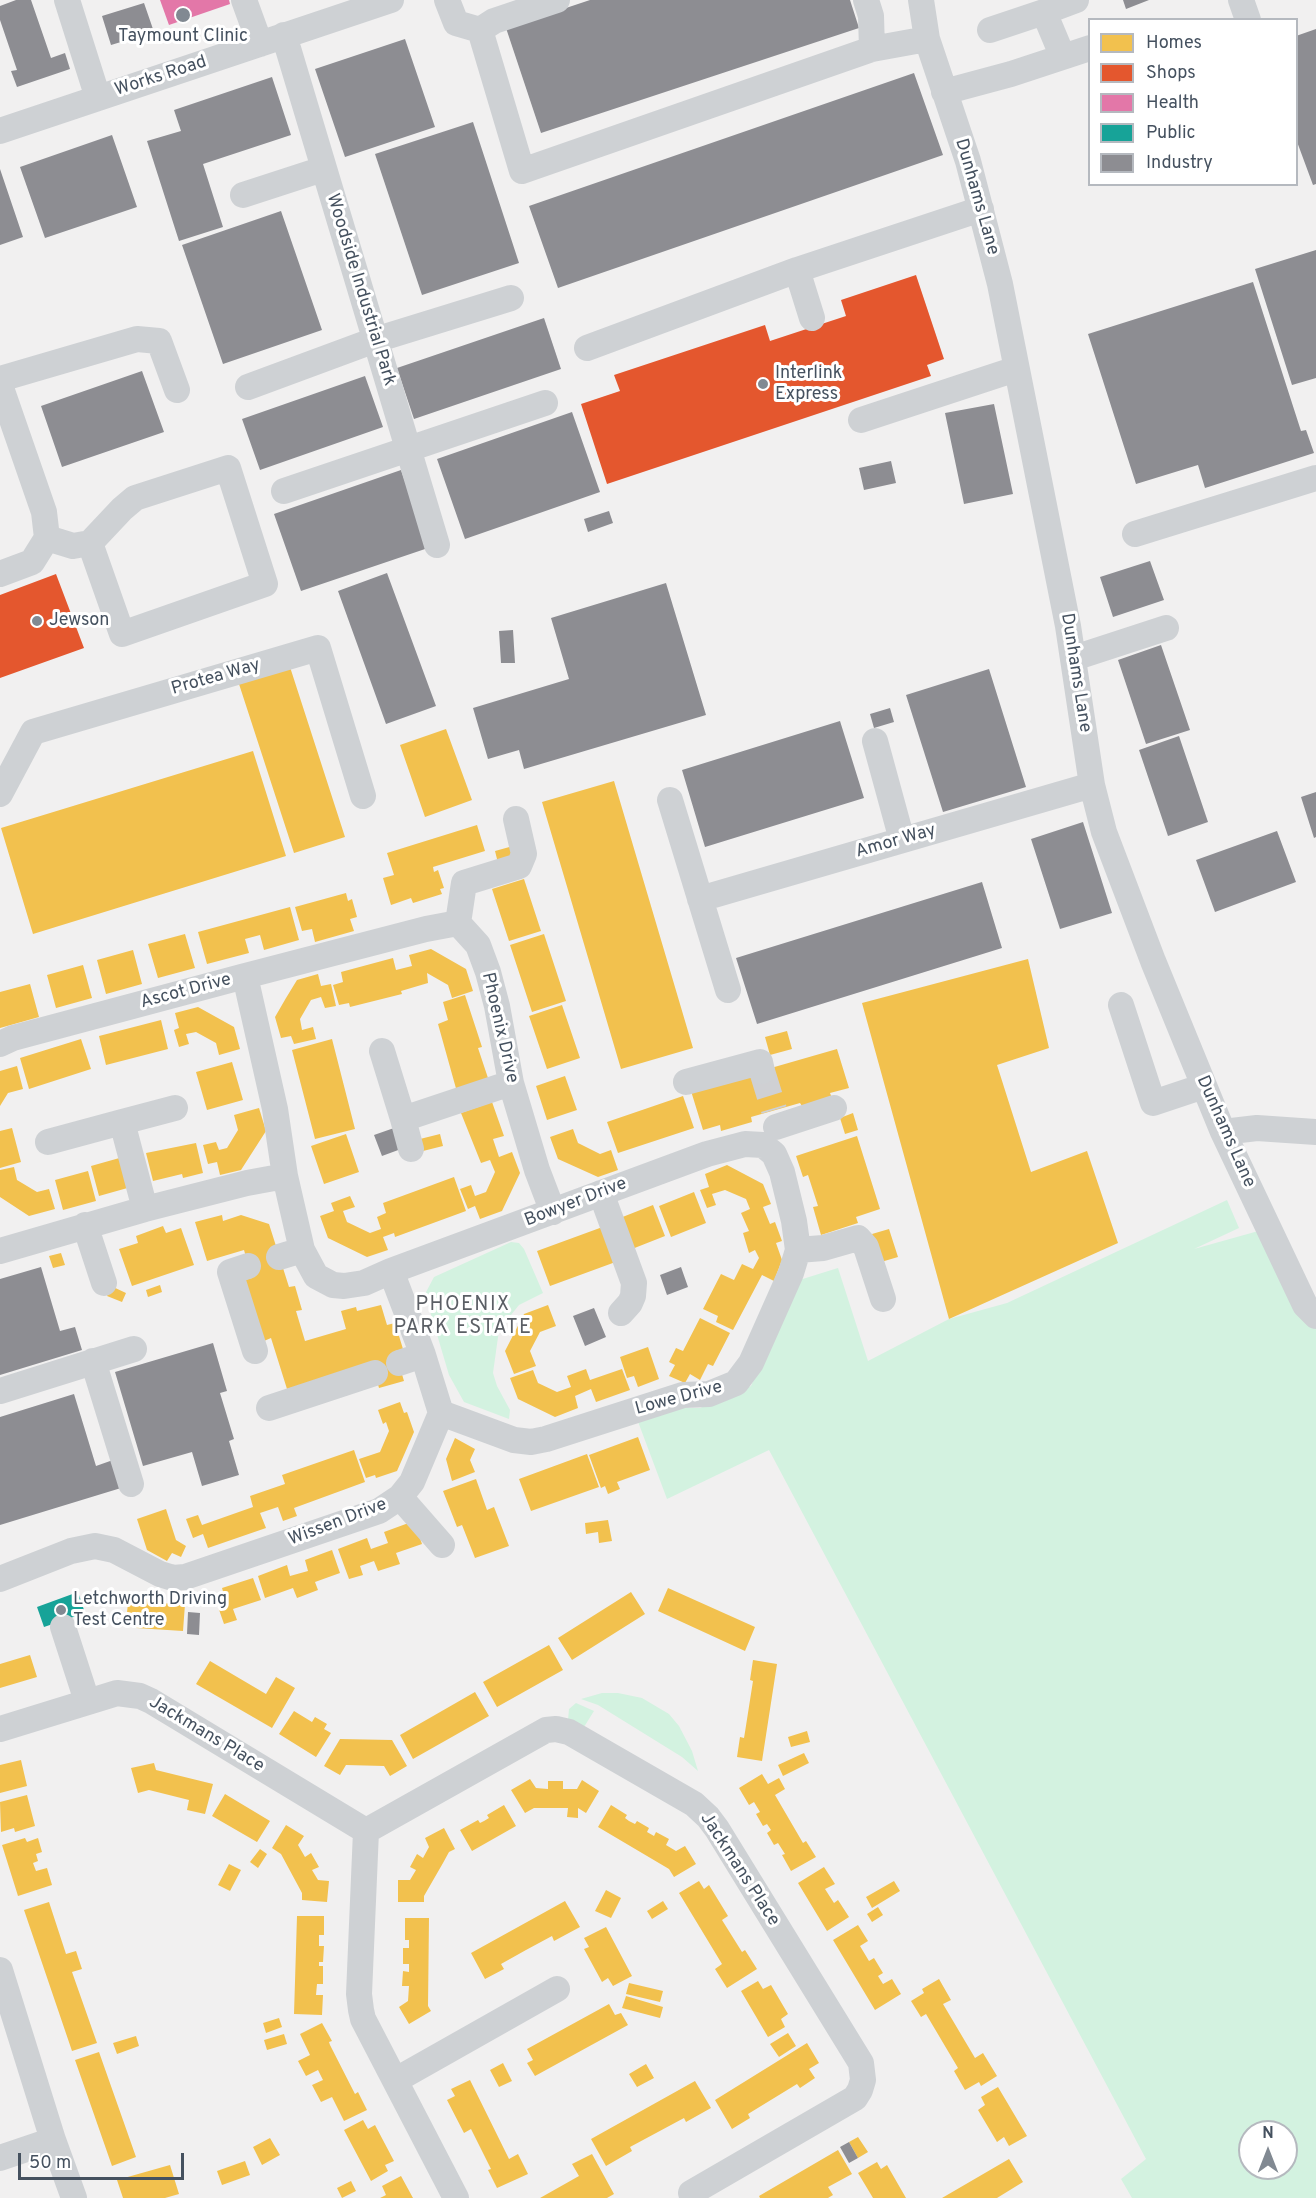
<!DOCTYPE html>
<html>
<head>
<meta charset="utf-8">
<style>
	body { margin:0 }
	#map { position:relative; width:1316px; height:2198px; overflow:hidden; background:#f1f0f0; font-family:Overpass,sans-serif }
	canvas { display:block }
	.legend { position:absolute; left:1088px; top:18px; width:210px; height:168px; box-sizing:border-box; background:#fff; border:2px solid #b5b9bf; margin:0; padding:8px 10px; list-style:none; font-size:18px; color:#45515f }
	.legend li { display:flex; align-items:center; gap:12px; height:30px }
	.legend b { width:30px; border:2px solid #b5b9bf }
	.north { position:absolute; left:1238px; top:2120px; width:60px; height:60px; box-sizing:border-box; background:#fff; border:2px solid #b5b9bf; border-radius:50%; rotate:0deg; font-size:16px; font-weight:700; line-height:24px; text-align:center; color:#45515f }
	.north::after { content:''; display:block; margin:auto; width:21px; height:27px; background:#818992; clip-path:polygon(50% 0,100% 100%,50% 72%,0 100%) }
	.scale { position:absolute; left:18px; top:2153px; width:166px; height:27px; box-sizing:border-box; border:3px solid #45515f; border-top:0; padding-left:8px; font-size:18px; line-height:21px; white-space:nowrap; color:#45515f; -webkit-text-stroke:4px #fff; paint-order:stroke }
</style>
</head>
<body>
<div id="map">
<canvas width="1316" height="2198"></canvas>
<ul class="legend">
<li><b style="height:16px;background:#f2c14e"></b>Homes</li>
<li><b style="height:16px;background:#e4572e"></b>Shops</li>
<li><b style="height:16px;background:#e377a8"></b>Health</li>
<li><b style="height:16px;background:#17a398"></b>Public</li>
<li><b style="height:16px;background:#8d8d92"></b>Industry</li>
</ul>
<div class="north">N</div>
<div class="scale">50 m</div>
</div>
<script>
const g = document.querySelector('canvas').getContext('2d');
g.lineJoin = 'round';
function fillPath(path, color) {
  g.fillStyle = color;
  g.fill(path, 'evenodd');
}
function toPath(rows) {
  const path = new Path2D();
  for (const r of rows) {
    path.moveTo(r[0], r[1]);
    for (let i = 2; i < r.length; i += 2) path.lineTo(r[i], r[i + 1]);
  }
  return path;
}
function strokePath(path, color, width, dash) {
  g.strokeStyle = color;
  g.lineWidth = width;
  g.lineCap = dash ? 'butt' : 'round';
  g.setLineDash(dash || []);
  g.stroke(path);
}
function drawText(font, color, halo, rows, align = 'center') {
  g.font = font + ' Overpass,sans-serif';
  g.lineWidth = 6;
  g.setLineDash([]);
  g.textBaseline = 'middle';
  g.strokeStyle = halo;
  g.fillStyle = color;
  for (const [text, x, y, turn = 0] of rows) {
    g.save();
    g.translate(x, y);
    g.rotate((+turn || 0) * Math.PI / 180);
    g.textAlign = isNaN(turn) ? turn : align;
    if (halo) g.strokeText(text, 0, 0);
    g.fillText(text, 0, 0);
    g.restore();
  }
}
const green = toPath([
	[1227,1200,1239,1228,1194,1249,1269,1228,1316,1316,1316,2198,1132,2198,1121,2179,1146,2159,769,1450,667,1499,637,1419,669,1408,700,1408,751,1386,793,1282,838,1268,868,1361,949,1319,1007,1303],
	[1250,2132,1286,2132,1286,2168,1250,2168],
	[511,1242,519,1243,524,1249,543,1293,519,1305,499,1330,493,1373,497,1386,510,1410,509,1419,464,1402,449,1375,425,1294,434,1277],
	[602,1693,618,1693,642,1698,669,1714,679,1726,692,1751,698,1771,682,1757,598,1705,581,1699],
	[576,1703,594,1711,584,1727,568,1720,569,1709]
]);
const homes = toPath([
	[290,667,345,837,294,853,239,684],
	[446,729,472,800,425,817,400,745],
	[253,751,286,856,33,934,1,828],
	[614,781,693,1048,621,1069,542,802],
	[477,825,485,851,433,867,434,872,438,870,444,888,440,889,442,894,413,903,411,898,391,905,383,878,394,875,387,853],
	[513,846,516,857,498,863,495,851],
	[524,879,541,931,509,941,492,889],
	[346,893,348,901,352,899,357,917,350,919,354,931,315,942,312,929,302,931,295,907],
	[290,907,299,940,264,950,260,935,245,939,249,953,207,964,198,932],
	[185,934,195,968,158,978,148,944],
	[544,934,566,1001,532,1012,510,945],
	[431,949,466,969,473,991,452,998,448,985,427,973,428,983,401,991,402,994,350,1007,349,1003,339,1005,333,985,343,982,341,972,393,958,396,970,412,966,409,955],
	[133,950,142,984,106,994,97,960],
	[1028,959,1049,1048,997,1065,1031,1172,1087,1151,1118,1243,949,1319,862,1003],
	[83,965,92,998,56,1008,47,975],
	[318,974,321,986,331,984,336,1006,325,1008,321,997,311,1000,300,1019,302,1030,313,1027,316,1039,294,1044,291,1036,281,1038,275,1017,286,998,297,980],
	[30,984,39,1017,0,1028,0,992],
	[465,995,482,1047,478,1048,489,1081,457,1092,438,1024,448,1020,443,1002],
	[562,1005,580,1058,547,1069,529,1016],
	[198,1007,234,1027,240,1049,219,1055,216,1043,196,1032,186,1034,189,1044,179,1047,174,1030,179,1028,175,1013],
	[161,1020,168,1049,106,1065,99,1036],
	[787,1031,792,1049,770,1055,765,1037],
	[81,1039,91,1069,29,1089,20,1058],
	[332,1039,355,1129,315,1139,292,1050],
	[837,1049,849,1088,830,1093,832,1098,802,1106,800,1103,751,1117,752,1122,721,1131,720,1125,703,1130,691,1091],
	[232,1062,243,1100,207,1110,196,1072],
	[17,1066,23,1089,8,1093,0,1106,0,1071],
	[565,1076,577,1110,547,1120,536,1086],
	[683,1096,694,1128,618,1153,607,1122],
	[492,1102,504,1136,493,1139,499,1157,512,1152,520,1173,502,1211,480,1219,475,1206,468,1209,460,1189,471,1185,475,1196,486,1192,495,1172,490,1160,481,1163,461,1113],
	[259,1108,266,1131,241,1170,220,1175,217,1162,208,1164,203,1145,216,1142,219,1150,227,1148,238,1130,234,1115],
	[853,1113,858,1130,845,1134,840,1118],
	[12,1128,21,1162,0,1168,0,1131],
	[573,1129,578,1143,600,1154,611,1150,618,1170,598,1177,558,1159,550,1137],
	[346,1134,359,1172,324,1184,311,1146],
	[440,1134,443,1146,423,1151,420,1139],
	[857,1136,880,1209,856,1217,858,1223,821,1235,813,1207,818,1206,808,1175,803,1177,796,1156],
	[196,1143,203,1173,183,1178,182,1174,153,1181,146,1153],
	[123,1157,131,1187,99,1196,91,1166],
	[727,1165,763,1184,771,1204,763,1207,770,1224,775,1222,782,1241,776,1243,782,1260,774,1281,762,1275,733,1330,716,1322,718,1316,703,1309,721,1274,734,1280,742,1264,753,1269,759,1258,755,1250,749,1253,743,1233,749,1231,741,1213,750,1209,746,1199,725,1190,712,1194,716,1205,707,1208,700,1190,709,1187,705,1174],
	[14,1167,17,1180,37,1192,49,1189,55,1209,29,1216,0,1197,0,1170],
	[88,1171,96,1201,63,1210,55,1180],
	[454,1177,466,1211,395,1237,394,1233,383,1237,388,1250,367,1257,328,1238,320,1216,334,1211,331,1203,350,1196,355,1207,343,1211,347,1222,370,1233,381,1229,377,1217,386,1213,383,1203],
	[694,1192,706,1223,671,1237,659,1206],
	[653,1205,665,1236,632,1249,620,1218],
	[222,1215,223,1221,241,1215,269,1224,289,1287,295,1286,302,1310,296,1311,305,1341,346,1329,341,1311,356,1307,357,1311,381,1305,387,1325,395,1323,403,1349,395,1351,404,1381,379,1388,372,1363,287,1389,271,1338,264,1341,245,1280,252,1278,244,1250,207,1261,195,1222],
	[608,1225,621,1260,550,1286,537,1251],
	[163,1226,166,1233,181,1228,194,1265,132,1286,119,1249,138,1243,136,1236],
	[889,1229,898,1257,881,1262,872,1234],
	[61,1253,65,1265,53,1268,49,1256],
	[160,1285,162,1292,148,1297,146,1290],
	[111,1286,126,1293,122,1302,107,1296],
	[548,1305,556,1326,540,1332,530,1351,536,1366,514,1374,505,1351,524,1314],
	[700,1318,730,1333,713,1366,708,1364,700,1380,690,1374,685,1383,669,1376,675,1365,669,1362,676,1348,683,1351],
	[648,1347,659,1379,638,1387,634,1376,627,1378,620,1357],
	[586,1369,590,1380,622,1369,630,1390,596,1402,591,1389,575,1396,578,1408,555,1417,518,1399,510,1378,533,1370,538,1383,557,1392,571,1387,567,1376],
	[400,1402,404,1413,407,1412,414,1432,397,1471,376,1478,375,1475,366,1478,359,1459,380,1452,389,1431,386,1422,383,1424,378,1410],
	[638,1437,650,1470,617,1482,620,1489,608,1494,605,1486,601,1488,589,1455],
	[455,1438,475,1449,470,1460,475,1472,452,1481,446,1459],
	[354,1450,365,1482,294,1508,297,1516,283,1521,278,1507,260,1513,266,1528,208,1548,203,1534,193,1538,186,1519,198,1515,202,1525,253,1507,250,1496,285,1484,282,1475],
	[587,1454,599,1487,531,1511,519,1479],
	[476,1479,487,1510,494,1507,509,1546,475,1558,462,1525,457,1527,443,1491],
	[166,1509,176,1540,186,1546,181,1557,172,1553,167,1561,147,1550,137,1519],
	[608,1520,612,1541,599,1543,598,1532,586,1534,585,1523],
	[414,1521,422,1544,396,1553,400,1564,378,1571,374,1561,360,1566,363,1575,349,1579,338,1549,367,1538,371,1549,388,1543,384,1532],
	[332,1550,340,1573,315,1582,318,1590,297,1598,293,1588,265,1598,258,1576,287,1565,290,1576,308,1571,305,1560],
	[253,1578,261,1600,233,1609,237,1620,224,1624,216,1601,225,1598,222,1588],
	[668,1588,755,1627,745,1651,658,1611],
	[631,1592,645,1614,572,1660,558,1638],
	[139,1595,156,1597,155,1603,185,1604,183,1631,136,1628,137,1623,126,1622,128,1603,138,1604],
	[549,1645,563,1670,497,1707,483,1682],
	[30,1655,37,1677,0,1688,0,1664],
	[753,1660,777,1664,762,1761,737,1757,740,1737,744,1738,745,1732,753,1681,750,1680],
	[210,1661,266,1694,276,1677,295,1688,272,1728,196,1684],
	[475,1692,489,1716,413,1759,400,1735],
	[294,1711,312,1722,315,1717,327,1724,324,1729,331,1733,316,1757,279,1734],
	[807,1731,810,1742,791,1747,788,1737],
	[340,1739,392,1740,407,1766,390,1776,384,1766,346,1765,340,1775,324,1766],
	[804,1753,809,1763,783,1776,778,1765],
	[21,1760,27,1786,0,1793,0,1765],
	[154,1763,156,1770,213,1784,205,1814,187,1810,189,1800,149,1790,138,1793,131,1768],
	[762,1774,768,1784,779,1778,785,1789,775,1795,803,1843,806,1841,816,1857,791,1871,782,1855,785,1854,778,1843,774,1845,767,1833,771,1830,767,1824,763,1826,756,1814,760,1812,754,1802,749,1805,739,1788],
	[530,1779,536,1788,548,1789,548,1781,563,1781,563,1789,577,1789,582,1780,599,1791,586,1813,578,1808,578,1818,567,1817,568,1808,534,1808,525,1813,511,1790],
	[225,1794,270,1821,257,1842,212,1816],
	[27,1795,35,1826,15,1832,14,1828,1,1832,0,1802],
	[504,1805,516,1826,472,1851,460,1830,478,1820,480,1823,484,1821,489,1818,487,1815],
	[611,1805,627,1815,625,1818,629,1821,635,1824,637,1821,649,1828,647,1832,654,1836,656,1832,669,1839,666,1845,676,1851,685,1846,696,1864,674,1877,669,1869,598,1827],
	[286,1825,304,1836,298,1845,305,1857,311,1853,319,1867,312,1870,318,1880,329,1881,327,1902,302,1900,302,1893,281,1854,272,1848],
	[444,1828,455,1849,449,1852,443,1863,424,1896,424,1902,398,1902,398,1880,410,1880,416,1870,410,1867,417,1854,423,1858,429,1847,425,1838],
	[25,1838,27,1842,38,1838,42,1852,36,1854,38,1861,33,1863,36,1871,47,1868,52,1885,18,1896,2,1845],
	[260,1849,267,1854,258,1868,250,1862],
	[229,1864,241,1870,230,1891,218,1885],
	[824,1867,835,1884,825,1889,834,1903,838,1900,849,1917,827,1931,798,1883],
	[699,1881,704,1889,709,1885,728,1916,722,1920,742,1952,745,1950,757,1969,727,1988,715,1969,722,1964,679,1893],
	[894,1881,900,1891,872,1908,866,1897],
	[606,1890,621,1898,611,1918,595,1911],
	[565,1901,580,1927,554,1941,552,1936,526,1950,501,1964,504,1969,485,1979,471,1953],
	[663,1901,668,1909,652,1919,647,1911],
	[49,1902,66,1954,76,1951,82,1969,72,1972,97,2043,72,2051,24,1910],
	[878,1907,883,1915,872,1922,867,1914],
	[297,1916,324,1916,324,1935,319,1935,319,1946,324,1946,323,1962,319,1962,319,1966,323,1966,323,1984,317,1984,316,1995,323,1995,322,2015,294,2014],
	[405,1918,429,1918,428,2006,431,2011,409,2024,399,2007,408,2001,409,1986,402,1986,403,1971,409,1972,409,1964,403,1964,403,1948,409,1948,409,1940,405,1940],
	[858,1925,868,1941,860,1946,869,1961,874,1958,883,1973,878,1976,883,1984,892,1979,901,1994,875,2010,833,1940],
	[606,1927,632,1976,613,1986,608,1978,602,1982,584,1949,589,1947,584,1938],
	[939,1979,951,2000,943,2004,975,2058,983,2053,997,2076,981,2086,979,2082,965,2090,954,2071,958,2068,926,2014,921,2017,911,2001,924,1993,922,1989],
	[758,1981,763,1989,771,1985,788,2014,781,2019,785,2027,768,2037,741,1991],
	[629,1983,663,1991,660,2002,626,1994],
	[626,1996,663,2007,660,2018,622,2008],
	[609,2004,615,2015,621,2013,628,2025,535,2076,527,2063,533,2060,527,2049],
	[279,2018,282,2027,266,2033,263,2023],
	[322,2023,332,2041,329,2042,330,2045,355,2094,358,2092,367,2110,344,2121,332,2097,321,2102,312,2085,323,2080,318,2070,306,2076,298,2061,310,2055,300,2034],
	[788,2033,796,2046,779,2057,770,2044],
	[284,2034,287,2044,267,2050,264,2040],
	[136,2036,139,2046,117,2054,113,2043],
	[807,2043,819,2063,809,2069,815,2078,800,2088,797,2084,748,2114,750,2118,732,2129,715,2100],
	[99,2052,136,2157,112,2166,75,2060],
	[503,2063,512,2081,499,2087,490,2070],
	[646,2064,654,2078,637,2087,629,2074],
	[470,2080,509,2159,518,2154,528,2174,497,2188,488,2170,491,2169,471,2129,464,2133,447,2100,455,2096,451,2089],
	[695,2081,711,2108,686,2122,684,2118,630,2147,632,2151,606,2166,591,2139],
	[998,2087,1027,2136,1009,2146,1004,2137,997,2142,978,2110,985,2105,981,2097],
	[363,2120,368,2129,375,2125,394,2161,385,2165,388,2171,371,2181,344,2130],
	[858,2137,868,2152,858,2158,849,2142],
	[270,2138,280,2155,262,2165,253,2147],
	[838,2150,852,2174,828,2187,833,2195,828,2198,760,2198,759,2196],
	[592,2154,614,2194,607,2198,540,2198,579,2176,572,2164],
	[1009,2159,1023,2182,997,2198,942,2198],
	[245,2161,250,2175,222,2185,217,2171],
	[877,2162,881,2169,887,2165,906,2198,873,2198,858,2173],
	[170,2165,179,2194,165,2198,123,2198,117,2180],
	[401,2176,413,2198,380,2198,386,2195,382,2186],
	[351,2181,356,2191,342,2198,337,2188]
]);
const shops = toPath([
	[916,275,944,359,927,365,931,376,607,484,581,404,620,391,614,375,765,325,770,341,846,316,841,300],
	[56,574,84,648,0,678,0,595]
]);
const health = toPath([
	[160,0,229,0,230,4,169,25]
]);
const public = toPath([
	[78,1592,85,1613,44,1627,37,1607]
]);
const industry = toPath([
	[16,0,31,0,51,58,65,53,70,69,17,87,11,71,17,70,0,20,0,6],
	[590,0,850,0,859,28,541,133,506,28],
	[1123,0,1149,0,1126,9],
	[144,3,154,32,111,45,102,16],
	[1316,29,1316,184,1313,185,1296,139,1296,36],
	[405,39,435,127,345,157,315,69],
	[914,73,943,155,558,288,529,206],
	[272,77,291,135,203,164,223,227,179,241,147,141,181,131,174,110],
	[473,122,519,263,422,295,375,154],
	[112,135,137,207,45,238,20,167],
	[0,169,23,237,0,245],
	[281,211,322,330,223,364,182,245],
	[1316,250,1316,378,1292,385,1255,269],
	[1253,282,1301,431,1306,430,1314,453,1205,488,1198,465,1136,484,1088,334],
	[544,318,561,369,414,419,397,368],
	[142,371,164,432,62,467,41,406],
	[365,376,383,427,260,470,242,419],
	[994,404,1013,494,964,504,945,413],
	[572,412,600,492,465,539,437,459],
	[891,461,896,483,864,490,859,468],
	[401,470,428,548,301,591,274,514],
	[609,511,613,523,588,532,584,519],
	[1150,561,1164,600,1113,617,1100,577],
	[387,573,436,706,386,724,338,591],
	[666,583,706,715,524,769,519,750,488,759,473,708,569,679,551,618],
	[513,630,515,663,501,663,499,631],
	[1161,645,1190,730,1146,744,1118,660],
	[989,669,1026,787,943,812,906,695],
	[890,708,894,722,874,728,870,714],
	[840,721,864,798,705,847,682,770],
	[1179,736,1208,822,1168,836,1139,750],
	[1316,792,1316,837,1314,838,1301,797],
	[1083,822,1112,913,1060,929,1031,839],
	[1277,831,1296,882,1215,912,1196,860],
	[982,882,1002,948,757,1024,736,958],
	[394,1128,401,1149,382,1156,374,1135],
	[41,1267,60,1331,75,1327,82,1350,0,1375,0,1279],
	[681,1267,688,1287,667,1295,660,1275],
	[594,1308,606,1337,585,1346,573,1316],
	[213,1343,227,1391,220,1393,234,1439,229,1441,239,1475,202,1486,192,1452,143,1466,115,1372],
	[74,1394,96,1466,113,1460,121,1488,0,1525,0,1417],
	[188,1612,200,1613,199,1635,187,1634],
	[849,2142,858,2158,849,2163,840,2147]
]);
const minorTunnel = toPath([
	[762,1071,774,1110]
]);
const minor = toPath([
	[67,0,98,98],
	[244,0,260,44],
	[447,0,456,23,480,30,522,171,872,49,927,39],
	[866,0,871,16,872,49],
	[921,0,927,39,968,161,1000,284,1068,626,1092,785,1104,832,1153,961,1223,1132,1305,1305,1316,1316],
	[1241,0,1248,20],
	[1044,12,1076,0],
	[480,30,494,21,557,0],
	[990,30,1044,12,1062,55],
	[284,35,437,545],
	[944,92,1011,74,1090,48],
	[0,131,391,0],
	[243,195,323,169],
	[812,318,797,270,981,209],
	[587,348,797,270],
	[0,379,137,339,159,341,177,390],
	[0,385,44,512,47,538,32,562,0,574],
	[248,387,375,340,511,298],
	[861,420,1016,369],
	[284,491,545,403],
	[1135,534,1316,478],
	[47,538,73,546,90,543,122,509,135,498,228,468,265,584,122,634,90,543],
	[1074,658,1166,628],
	[875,741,902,840],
	[0,794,33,732,318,648,363,796],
	[670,800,728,990],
	[700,899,1092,785],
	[458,923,464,883,519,866,524,854,516,819],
	[245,976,426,929,458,923,478,945,488,972,497,1006,511,1083,537,1170,553,1212],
	[1121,1005,1153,1103,1204,1086],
	[0,1044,13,1038,245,976,275,1109,285,1176],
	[382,1051,403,1119,511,1083],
	[686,1082,760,1062,762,1071],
	[403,1119,411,1149],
	[122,1122,175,1108],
	[776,1127,834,1108],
	[1223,1132,1257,1128,1316,1132],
	[48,1142,122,1122,145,1209],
	[601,1193,634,1283,633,1296,630,1303,621,1313],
	[85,1225,104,1283],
	[798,1250,823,1248,858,1238,866,1247,883,1299],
	[0,1251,145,1209,247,1183,285,1176,302,1250,316,1276,333,1285,344,1286,364,1283,391,1271,423,1355,441,1413,412,1482,400,1497,379,1511,185,1577,173,1578,160,1574,114,1550,95,1546,71,1551,0,1579],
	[279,1257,302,1250],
	[248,1266,230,1272,255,1351],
	[391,1271,707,1154,745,1144,763,1145],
	[93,1361,131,1484],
	[399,1363,423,1355],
	[0,1391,134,1349],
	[269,1408,375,1373],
	[441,1413,514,1440,531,1442,546,1439,683,1395,709,1394,736,1383,751,1363,791,1273,798,1250,794,1221,782,1172,774,1154,763,1145],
	[400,1497,442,1545],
	[63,1627,87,1701],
	[0,1729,117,1693,140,1696,151,1701,366,1831,546,1730,556,1729,569,1732,694,1804,708,1817,717,1829,861,2063,863,2080,860,2090,855,2098,691,2193,694,2198],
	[366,1831,359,1994,361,2010,363,2019,456,2198],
	[0,1970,53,2140,74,2198],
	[396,2080,557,1989],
	[0,2158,53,2140]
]);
const markers = [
	[183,15,8,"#818992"],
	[763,384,6,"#818992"],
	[37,621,6,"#818992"],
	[61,1610,6,"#818992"]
];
const poiNames = [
	["Taymount Clinic",183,37,"center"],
	["Interlink",775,374],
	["Express",775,395],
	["Jewson",49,621],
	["Letchworth Driving",73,1600],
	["Test Centre",73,1621]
];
const streetNames = [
	["Works Road",161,77,-18],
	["Dunhams Lane",976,197,74],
	["Woodside Industrial Park",360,290,73],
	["Dunhams Lane",1075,673,81],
	["Protea Way",216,678,-16],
	["Amor Way",896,842,-16],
	["Ascot Drive",186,992,-15],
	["Phoenix Drive",499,1028,77],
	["Dunhams Lane",1225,1132,66],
	["Bowyer Drive",576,1203,-21],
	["Lowe Drive",679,1399,-15],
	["Wissen Drive",338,1523,-21],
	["Jackmans Place",206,1735,31],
	["Jackmans Place",739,1870,57]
];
const neighbourhoodNames = [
	["PHOENIX",463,1306],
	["PARK ESTATE",463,1329]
];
fillPath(green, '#d3f2e0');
fillPath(homes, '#f2c14e');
fillPath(shops, '#e4572e');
fillPath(health, '#e377a8');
fillPath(public, '#17a398');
fillPath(industry, '#8d8d92');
strokePath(minorTunnel, '#cfd0d3', 26, [26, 13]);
strokePath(minor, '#ced1d4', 26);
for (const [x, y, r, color] of markers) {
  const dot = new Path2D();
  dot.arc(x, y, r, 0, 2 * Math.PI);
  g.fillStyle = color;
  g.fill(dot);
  strokePath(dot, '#fff', 2);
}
drawText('18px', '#45515f', '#fff', poiNames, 'left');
drawText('18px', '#45515f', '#fff', streetNames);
g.letterSpacing = '1.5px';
drawText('20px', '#5b5f65', '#fff', neighbourhoodNames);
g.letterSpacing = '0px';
</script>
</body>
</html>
